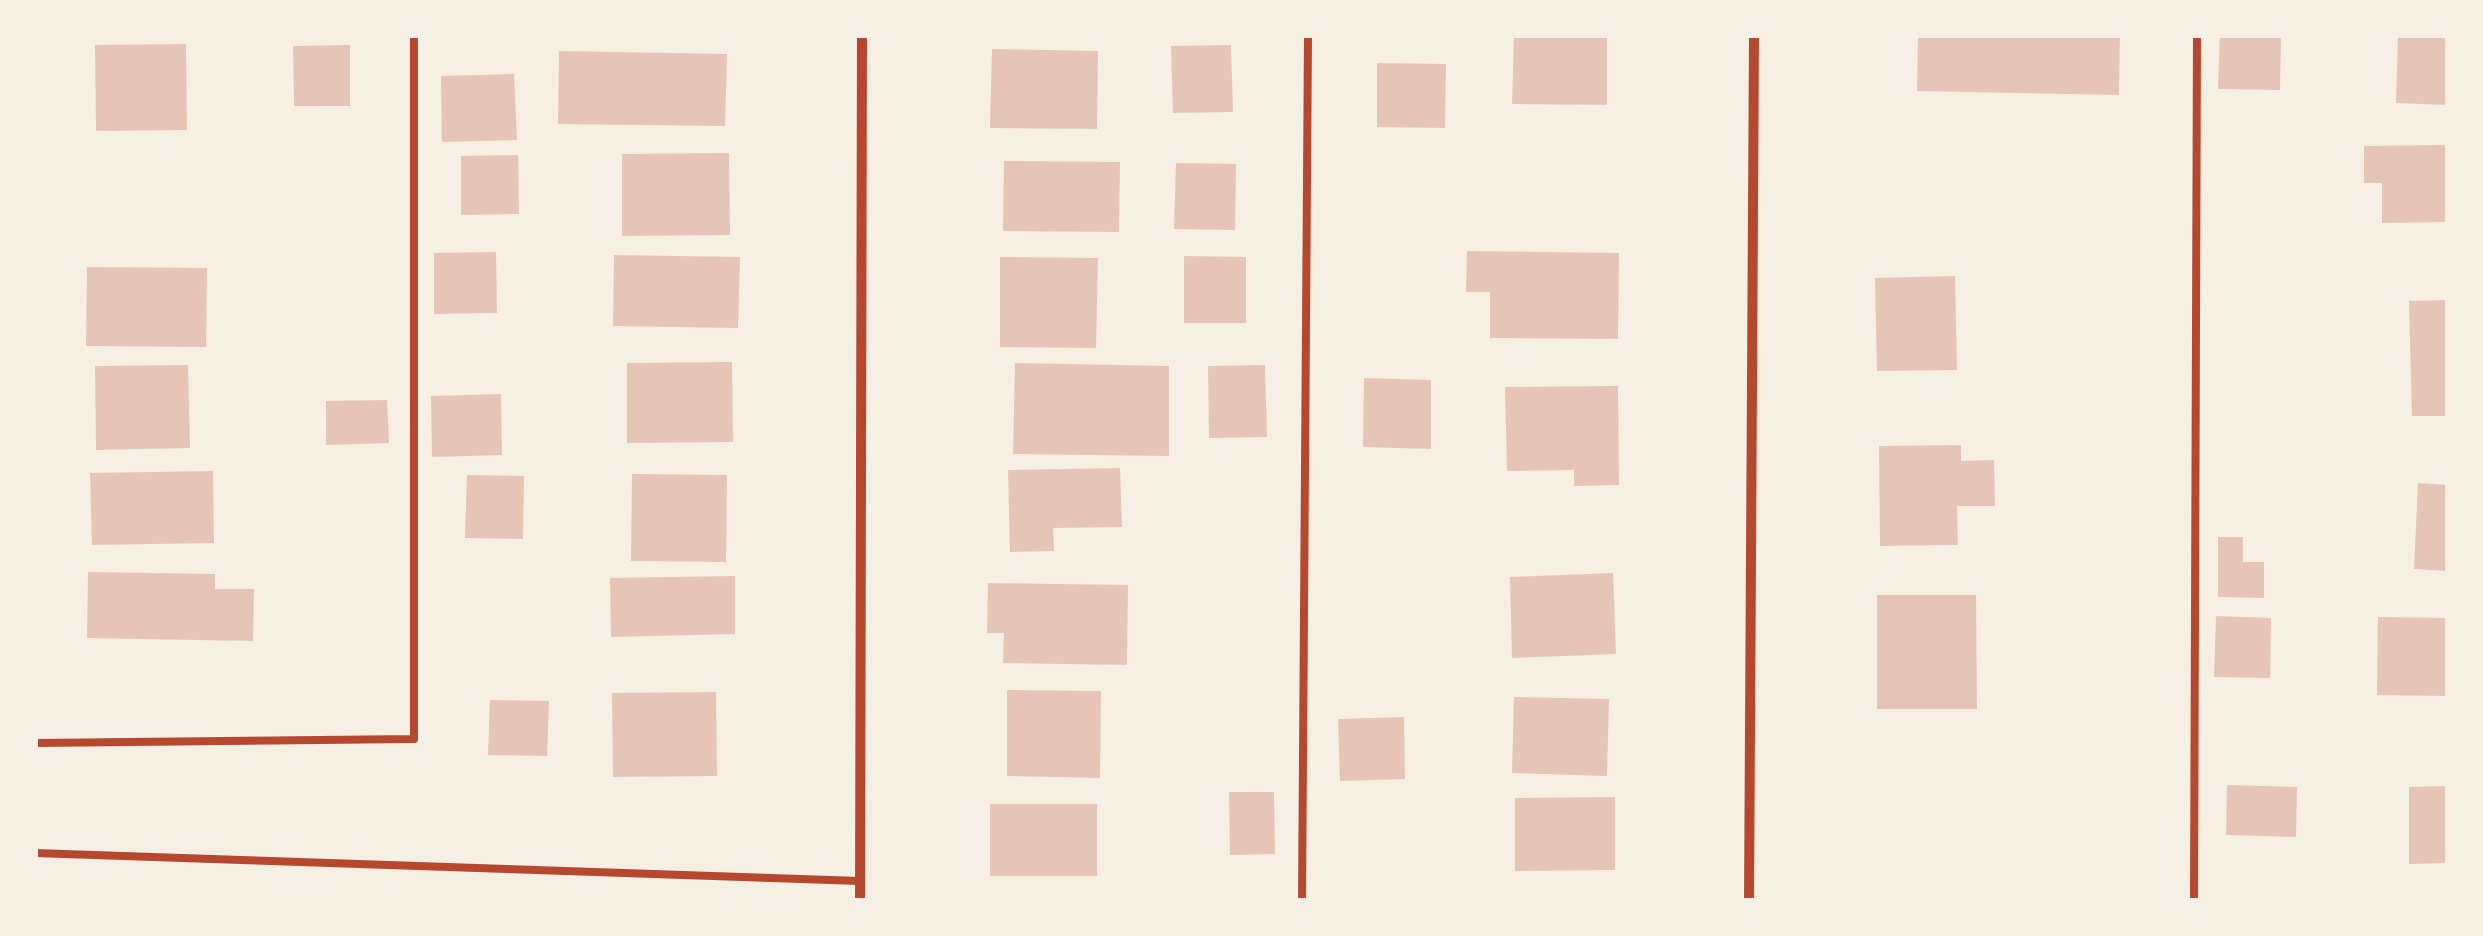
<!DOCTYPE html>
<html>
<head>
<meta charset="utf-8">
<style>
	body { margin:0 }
	#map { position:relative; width:2483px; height:936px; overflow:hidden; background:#f6efe4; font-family:"Sofia Sans Condensed",sans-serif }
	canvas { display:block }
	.frame { position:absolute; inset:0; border:38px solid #f6efe4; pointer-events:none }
</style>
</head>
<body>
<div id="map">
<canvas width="2483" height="936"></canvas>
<div class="frame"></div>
</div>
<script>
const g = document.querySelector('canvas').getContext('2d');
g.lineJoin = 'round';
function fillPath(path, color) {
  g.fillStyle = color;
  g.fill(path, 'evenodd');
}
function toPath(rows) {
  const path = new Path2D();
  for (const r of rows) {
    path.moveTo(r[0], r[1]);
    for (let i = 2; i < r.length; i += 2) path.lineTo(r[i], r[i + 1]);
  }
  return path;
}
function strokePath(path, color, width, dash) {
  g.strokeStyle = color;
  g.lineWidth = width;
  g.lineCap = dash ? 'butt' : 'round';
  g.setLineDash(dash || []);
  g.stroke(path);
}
const building = toPath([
	[1514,35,1607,35,1607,105,1512,104],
	[1918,35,2120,35,2119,95,1917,91],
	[2220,35,2281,35,2280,90,2218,89],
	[2398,35,2448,35,2448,105,2396,103],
	[186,44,187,130,96,131,95,45],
	[350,45,350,106,294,106,293,46],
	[1231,45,1233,112,1173,113,1171,46],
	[992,49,1098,51,1097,129,990,128],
	[559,51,727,54,725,126,558,124],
	[1377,63,1446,64,1445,128,1377,127],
	[514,74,517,140,442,142,441,76],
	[2448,145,2448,222,2382,223,2382,183,2364,183,2364,146],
	[729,153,730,235,622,236,622,154],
	[518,155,519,214,461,215,461,156],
	[1004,161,1120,162,1119,232,1003,231],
	[1176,163,1236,164,1235,230,1174,229],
	[1467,251,1619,253,1618,339,1490,338,1490,292,1466,292],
	[496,252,497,313,434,314,434,253],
	[614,255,740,257,738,328,613,326],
	[1184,256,1246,257,1246,323,1184,323],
	[1000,257,1098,258,1096,348,1000,347],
	[87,267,207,268,206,347,86,346],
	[1955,276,1957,370,1877,371,1875,278],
	[2448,300,2448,416,2412,416,2409,301],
	[732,362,733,442,627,443,627,363],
	[1015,363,1169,366,1169,456,1013,454],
	[188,365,190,448,96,450,95,366],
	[1265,365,1267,437,1209,438,1208,366],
	[1364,378,1431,380,1431,449,1363,447],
	[1618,386,1619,485,1574,486,1574,470,1507,471,1505,387],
	[501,394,502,455,432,457,431,396],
	[387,400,389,443,326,445,326,401],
	[1961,445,1961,461,1994,460,1995,506,1957,506,1958,545,1880,546,1879,446],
	[1120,468,1122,527,1053,528,1054,551,1010,552,1008,470],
	[213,471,214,543,92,545,90,473],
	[632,474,727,475,726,562,631,561],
	[467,475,524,476,523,539,465,538],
	[2418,483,2448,485,2448,571,2414,569],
	[2218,537,2243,537,2243,562,2264,562,2264,598,2218,597],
	[88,572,215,574,215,589,254,589,253,641,87,638],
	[1613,573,1616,654,1512,658,1510,577],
	[735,576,735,634,611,637,610,578],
	[988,583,1128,585,1127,665,1003,663,1004,633,987,633],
	[1877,595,1976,595,1977,709,1877,709],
	[2216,616,2271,618,2270,678,2214,677],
	[2378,617,2448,618,2448,696,2377,695],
	[1007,690,1101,691,1100,778,1007,776],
	[716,692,717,776,613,777,612,693],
	[1514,697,1609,699,1607,776,1512,773],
	[490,700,549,701,547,756,488,755],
	[1404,717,1405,779,1340,781,1338,719],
	[2227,785,2297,787,2296,837,2226,835],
	[2448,786,2448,863,2409,864,2409,787],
	[1229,792,1274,792,1275,854,1230,855],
	[1615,797,1615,870,1515,871,1515,798],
	[990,804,1097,804,1097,876,990,876]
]);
const service = toPath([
	[35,743,414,739,414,35],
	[35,853,860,881],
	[1302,901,1308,35],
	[2194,901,2197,35]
]);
const minor = toPath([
	[860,901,862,35],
	[1749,901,1754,35]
]);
fillPath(building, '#e6c5b7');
strokePath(service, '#b5482f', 8);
strokePath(minor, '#b5482f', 10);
</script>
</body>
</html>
